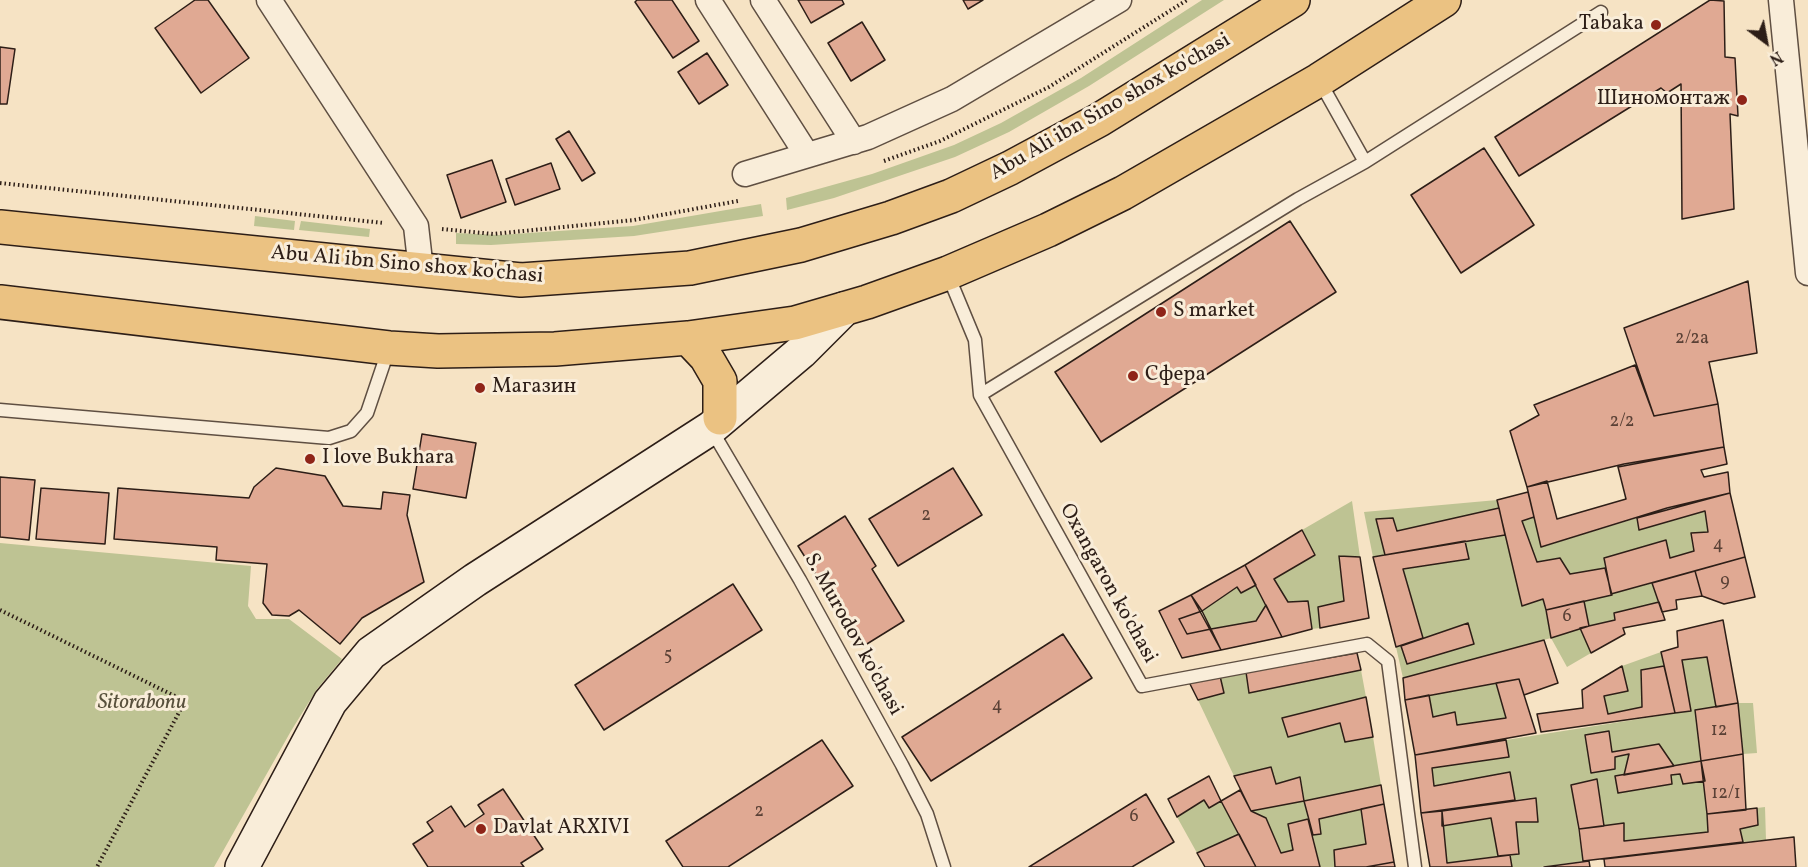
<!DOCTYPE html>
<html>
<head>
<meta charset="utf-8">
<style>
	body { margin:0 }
	#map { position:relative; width:1808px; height:867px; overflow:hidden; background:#f6e3c4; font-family:Vollkorn,serif }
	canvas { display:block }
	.north { position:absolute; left:1736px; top:12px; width:60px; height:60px; -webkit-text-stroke:4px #f9edd9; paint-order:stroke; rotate:148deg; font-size:16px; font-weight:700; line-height:24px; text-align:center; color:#2d1e17 }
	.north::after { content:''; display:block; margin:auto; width:21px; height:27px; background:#2d1e17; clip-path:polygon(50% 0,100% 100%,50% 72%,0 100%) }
</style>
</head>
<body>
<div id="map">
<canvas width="1808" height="867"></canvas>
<div class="north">N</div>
</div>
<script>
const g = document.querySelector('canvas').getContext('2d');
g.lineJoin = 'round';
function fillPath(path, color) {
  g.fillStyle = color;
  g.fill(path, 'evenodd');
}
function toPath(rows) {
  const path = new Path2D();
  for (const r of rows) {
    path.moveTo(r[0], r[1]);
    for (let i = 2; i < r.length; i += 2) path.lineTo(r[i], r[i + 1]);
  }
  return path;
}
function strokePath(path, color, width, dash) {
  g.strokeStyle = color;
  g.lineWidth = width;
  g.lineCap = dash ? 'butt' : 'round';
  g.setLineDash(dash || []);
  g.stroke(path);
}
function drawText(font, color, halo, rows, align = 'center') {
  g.font = font + ' Vollkorn,serif';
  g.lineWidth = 6;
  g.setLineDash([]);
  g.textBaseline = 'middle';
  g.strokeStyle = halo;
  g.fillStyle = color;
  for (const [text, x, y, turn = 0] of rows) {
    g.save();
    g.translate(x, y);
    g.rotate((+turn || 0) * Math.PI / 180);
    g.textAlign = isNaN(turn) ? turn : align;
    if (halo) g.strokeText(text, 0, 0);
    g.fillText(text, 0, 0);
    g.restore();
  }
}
const green = toPath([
	[1202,0,1224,0,1089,86,1009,132,955,157,834,198,787,210,786,198,872,174,954,145,1001,123,1081,78],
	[761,204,763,216,634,236,491,245,456,244,456,233,499,235,633,226],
	[255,216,295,221,294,230,254,226],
	[301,221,370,229,369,237,299,230],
	[1497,500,1499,508,1397,531,1393,518,1376,519,1385,555,1373,557,1364,512],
	[1352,501,1360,557,1339,556,1344,601,1318,607,1320,628,1312,629,1308,602,1288,602,1274,579,1315,555,1302,530],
	[1705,511,1708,532,1694,551,1670,558,1665,540,1604,558,1605,568,1570,574,1560,558,1537,562,1522,521,1534,517,1542,547,1637,518,1639,530],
	[1505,535,1522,605,1543,599,1551,638,1580,628,1591,653,1567,667,1551,638,1403,678,1396,647,1401,646,1407,664,1474,644,1467,624,1423,638,1403,569,1469,559,1465,541],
	[0,543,251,566,248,606,256,619,289,619,342,659,317,689,291,731,214,867,0,867],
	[1652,583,1659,602,1614,613,1615,620,1589,626,1584,601],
	[1256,585,1266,605,1256,621,1211,629,1202,611,1237,587,1241,593],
	[1661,652,1664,666,1641,670,1642,707,1608,714,1604,696,1627,691,1622,666],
	[1707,657,1716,707,1695,710,1701,761,1674,766,1659,744,1612,752,1608,731,1585,736,1591,773,1615,757,1629,754,1624,775,1615,776,1618,793,1672,784,1671,775,1680,774,1683,784,1705,781,1708,832,1624,841,1624,824,1604,826,1597,780,1571,785,1583,861,1541,867,1512,867,1510,855,1519,854,1516,822,1538,821,1536,797,1515,800,1510,772,1434,786,1432,768,1508,757,1506,740,1690,711,1682,660],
	[1361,670,1366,697,1282,718,1288,737,1340,723,1345,742,1373,737,1381,785,1304,801,1308,819,1288,824,1293,850,1281,853,1251,811,1303,801,1299,777,1276,784,1270,767,1234,776,1198,700,1224,693,1220,676,1246,672,1250,693],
	[1496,683,1506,718,1457,725,1433,717,1429,695],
	[1738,703,1753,703,1757,753,1743,754],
	[1204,800,1209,808,1221,801,1239,834,1197,853,1177,817],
	[1765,807,1766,840,1743,842,1740,829,1758,825,1757,808],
	[1361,809,1366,844,1334,850,1335,867,1320,867,1313,835,1321,833,1319,819],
	[1491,818,1498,856,1447,863,1442,826]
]);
const building = toPath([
	[195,0,208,0,249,58,201,93,155,28,195,0],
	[637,0,672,0,699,41,673,58,635,2,637,0],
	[798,0,842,0,844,4,811,23,798,0],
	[963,0,983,0,968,9,963,0],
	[1710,0,1724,1,1725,57,1735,58,1738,116,1730,114,1734,209,1682,219,1681,84,1667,93,1661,88,1519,176,1495,137,1710,0],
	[862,22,885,60,851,81,828,43,862,22],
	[0,47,15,49,7,104,0,104,0,47],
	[707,53,728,85,699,104,678,72,707,53],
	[569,131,595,173,582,181,556,139,569,131],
	[1484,148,1534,225,1461,273,1411,195,1484,148],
	[492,160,506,202,461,218,447,175,492,160],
	[551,163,560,189,515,205,506,179,551,163],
	[1290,221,1336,292,1101,442,1055,372,1290,221],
	[1748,281,1757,353,1709,362,1718,404,1654,416,1624,328,1748,281],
	[1635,365,1654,416,1718,404,1724,447,1624,464,1527,487,1510,431,1539,415,1534,405,1635,365],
	[422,434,476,443,466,498,413,489,422,434],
	[1724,447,1727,464,1701,470,1704,477,1728,472,1730,493,1667,508,1541,547,1527,487,1547,481,1557,519,1626,499,1618,467,1724,447],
	[276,468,325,476,343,506,381,509,383,492,410,495,407,515,424,582,362,618,340,644,299,610,289,616,272,615,263,603,267,564,216,560,217,547,114,539,118,488,249,498,254,487,276,468],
	[953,468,982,515,898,566,869,519,953,468],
	[0,477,35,480,29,540,0,537,0,477],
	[41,488,109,493,105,544,36,539,41,488],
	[1528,492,1534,517,1522,521,1537,562,1560,558,1570,574,1605,568,1612,595,1546,610,1543,599,1522,606,1497,500,1528,492],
	[1730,493,1745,557,1611,594,1604,558,1666,540,1670,558,1694,551,1691,533,1708,532,1705,511,1639,530,1637,518,1730,493],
	[1499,508,1505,535,1385,555,1376,519,1393,518,1397,531,1499,508],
	[845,516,876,566,872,569,904,621,862,647,798,546,845,516],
	[1302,530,1315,555,1274,579,1288,602,1308,601,1312,629,1282,637,1245,565,1302,530],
	[1465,541,1469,559,1403,569,1423,638,1396,647,1373,557,1465,541],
	[1339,556,1360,557,1369,618,1320,628,1318,607,1344,601,1339,556],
	[1745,557,1755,597,1724,604,1702,596,1695,571,1745,557],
	[1245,565,1256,585,1241,593,1237,587,1202,611,1211,629,1256,621,1266,605,1282,637,1221,650,1191,595,1245,565],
	[1695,571,1702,596,1676,600,1677,609,1662,612,1652,583,1695,571],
	[733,584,762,630,604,730,575,685,733,584],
	[1191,595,1202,611,1179,619,1187,634,1211,629,1221,650,1182,658,1159,611,1191,595],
	[1584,601,1589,626,1551,638,1546,610,1584,601],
	[1659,602,1665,620,1623,628,1625,634,1591,653,1580,628,1615,620,1614,613,1659,602],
	[1202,611,1211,629,1187,634,1179,619,1202,611],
	[1723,620,1738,703,1716,707,1707,657,1682,660,1691,711,1675,713,1661,652,1678,647,1677,631,1723,620],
	[1468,623,1474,644,1407,664,1401,646,1468,623],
	[1063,634,1092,678,931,781,902,737,1063,634],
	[1544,640,1558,683,1524,695,1519,679,1405,700,1403,678,1544,640],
	[1357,653,1361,670,1249,693,1246,672,1357,653],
	[1622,666,1628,691,1604,696,1608,714,1642,707,1641,670,1664,666,1675,713,1541,732,1537,714,1583,708,1582,690,1622,666],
	[1220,676,1224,693,1198,700,1189,682,1220,676],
	[1519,679,1536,733,1415,755,1405,700,1429,695,1433,717,1455,712,1457,725,1506,718,1496,683,1519,679],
	[1366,697,1373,737,1345,742,1340,723,1288,737,1282,718,1366,697],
	[1738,703,1743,754,1701,761,1695,710,1738,703],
	[1609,731,1612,752,1659,744,1674,766,1624,775,1629,754,1615,757,1615,769,1591,773,1585,735,1609,731],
	[822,740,853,786,728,867,683,867,666,841,822,740],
	[1506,740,1509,757,1432,768,1434,786,1510,772,1515,800,1421,813,1415,755,1506,740],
	[1743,754,1746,810,1707,814,1701,761,1743,754],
	[1701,761,1705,781,1683,784,1680,774,1671,775,1672,784,1618,793,1615,776,1701,761],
	[1271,767,1276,784,1300,777,1304,801,1251,811,1234,776,1271,767],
	[1209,776,1221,801,1209,808,1204,800,1177,817,1168,799,1209,776],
	[1597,779,1604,826,1579,829,1571,785,1597,779],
	[1381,785,1384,804,1319,819,1321,834,1313,835,1304,801,1381,785],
	[503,789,543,849,521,863,524,867,428,867,413,844,433,831,427,822,451,806,465,827,484,814,478,805,503,789],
	[1240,790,1251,811,1266,818,1281,853,1293,850,1288,824,1308,819,1320,867,1256,867,1221,801,1240,790],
	[1146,794,1174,842,1132,867,1029,867,1146,794],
	[1536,798,1538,822,1516,822,1519,854,1498,856,1491,818,1442,826,1442,811,1536,798],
	[1384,804,1394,862,1366,867,1335,867,1334,850,1366,844,1361,809,1384,804],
	[1757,808,1758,825,1740,829,1743,842,1583,861,1579,829,1624,823,1624,841,1708,832,1707,814,1757,808],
	[1442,811,1447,863,1510,855,1512,867,1430,867,1421,813,1442,811],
	[1239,834,1256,867,1205,867,1197,853,1239,834],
	[1794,837,1796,867,1605,867,1604,859,1794,837],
	[1589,861,1590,867,1544,867,1589,861],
	[1394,862,1395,867,1366,867,1394,862]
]);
const path = toPath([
	[884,161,940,141,1049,87,1187,0],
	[0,183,384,223],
	[442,229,493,234,634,220,738,201],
	[0,610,185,701,97,867]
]);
const service = toPath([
	[1365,162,1601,12],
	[948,275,975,340,980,395,1142,686,1367,644,1388,661,1415,867],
	[980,395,1298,199,1365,162,1319,80],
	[0,410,329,438,351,431,367,413,389,348],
	[711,429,800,580,902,765,927,814,944,867]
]);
const minor = toPath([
	[269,0,416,226,421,270],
	[708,0,807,155],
	[763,0,854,142],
	[1781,0,1808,273],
	[745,174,868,137,952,99,1119,0]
]);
const secondary = toPath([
	[242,867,330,702,371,653,475,580,711,428,801,352,844,309]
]);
const primary = toPath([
	[0,227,521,280,690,268,801,245,891,218,951,196,1010,168,1099,120,1293,0],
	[0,302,389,348,438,351,555,349,688,338,795,323,867,302,948,273,1048,230,1123,193,1319,80,1444,0],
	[688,338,706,357,720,381,720,418]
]);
const markers = [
	[1656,25,6,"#8f2418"],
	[1742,100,6,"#8f2418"],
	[1161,312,6,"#8f2418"],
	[1133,376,6,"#8f2418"],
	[480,388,6,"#8f2418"],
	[310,459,6,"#8f2418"],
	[481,829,6,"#8f2418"]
];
const numberNames = [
	["2/2a",1692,340],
	["2/2",1622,423],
	["2",926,517],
	["4",1718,546],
	["9",1725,583],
	["6",1567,618],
	["5",668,657],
	["4",997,707],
	["12",1719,732],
	["12/1",1726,795],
	["2",759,813],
	["6",1134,818]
];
const poiNames = [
	["Tabaka",1644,25,"right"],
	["Шиномонтаж",1730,100,"right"],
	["S market",1173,312],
	["Сфера",1145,376],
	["Магазин",492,388],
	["I love Bukhara",322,459],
	["Davlat ARXIVI",493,829]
];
const streetNames = [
	["Abu Ali ibn Sino shox ko'chasi",1111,108,-30],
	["Abu Ali ibn Sino shox ko'chasi",407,266,5],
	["Oxangaron ko'chasi",1107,584,61],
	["S. Murodov ko'chasi",852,635,61]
];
const parkNames = [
	["Sitorabonu",142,704]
];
fillPath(green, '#bec393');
fillPath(building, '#e0a993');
strokePath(building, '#2d1e17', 1.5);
strokePath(service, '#5f4f42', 15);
strokePath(minor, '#5f4f42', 27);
strokePath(secondary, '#2d1e17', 36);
strokePath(primary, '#2d1e17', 36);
strokePath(path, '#2d1e17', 4, [1.5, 3]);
strokePath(service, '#f9edd9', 12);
strokePath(minor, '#f9edd9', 24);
strokePath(secondary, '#f9edd9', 33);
strokePath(primary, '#ebc282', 33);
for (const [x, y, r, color] of markers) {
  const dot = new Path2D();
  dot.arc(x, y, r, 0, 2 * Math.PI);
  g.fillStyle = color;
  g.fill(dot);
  strokePath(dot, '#f9edd9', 2);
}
drawText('18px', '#5a4136', null, numberNames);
drawText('21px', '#2d1e17', '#f9edd9', poiNames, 'left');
drawText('21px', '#2d1e17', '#f9edd9', streetNames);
drawText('italic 21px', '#58503c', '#f9edd9', parkNames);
</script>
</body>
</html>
